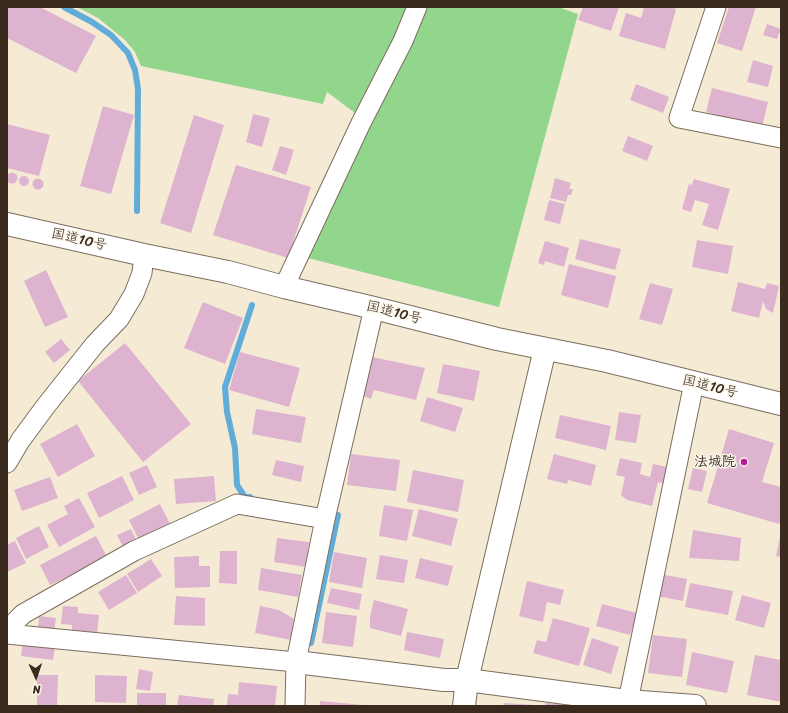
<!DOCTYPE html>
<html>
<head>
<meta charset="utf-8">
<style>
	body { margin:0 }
	#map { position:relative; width:788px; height:713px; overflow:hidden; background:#f5ebd5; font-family:Sriracha,sans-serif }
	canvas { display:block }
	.frame { position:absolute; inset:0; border:8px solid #3b2a1e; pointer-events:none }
	.north { position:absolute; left:16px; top:657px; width:40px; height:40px; -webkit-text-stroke:3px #fbf7ec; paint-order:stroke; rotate:177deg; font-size:11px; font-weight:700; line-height:16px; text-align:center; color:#3b2a1e }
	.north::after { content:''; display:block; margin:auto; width:14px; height:18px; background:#3b2a1e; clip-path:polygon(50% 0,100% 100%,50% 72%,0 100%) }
</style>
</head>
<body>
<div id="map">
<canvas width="788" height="713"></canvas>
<div class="frame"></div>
<div class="north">N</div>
</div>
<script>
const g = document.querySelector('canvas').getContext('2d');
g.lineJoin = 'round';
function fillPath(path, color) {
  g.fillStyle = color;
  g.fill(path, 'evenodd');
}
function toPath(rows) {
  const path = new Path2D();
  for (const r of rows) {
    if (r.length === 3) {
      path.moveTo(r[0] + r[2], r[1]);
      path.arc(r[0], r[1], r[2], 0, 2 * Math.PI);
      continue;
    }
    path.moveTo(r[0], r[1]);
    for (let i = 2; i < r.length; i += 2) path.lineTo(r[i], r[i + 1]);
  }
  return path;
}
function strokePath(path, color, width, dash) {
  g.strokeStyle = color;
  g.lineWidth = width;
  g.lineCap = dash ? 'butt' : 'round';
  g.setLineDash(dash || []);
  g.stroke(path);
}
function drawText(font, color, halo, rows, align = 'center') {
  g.font = font + ' Sriracha,"Klee One",sans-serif';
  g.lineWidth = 3;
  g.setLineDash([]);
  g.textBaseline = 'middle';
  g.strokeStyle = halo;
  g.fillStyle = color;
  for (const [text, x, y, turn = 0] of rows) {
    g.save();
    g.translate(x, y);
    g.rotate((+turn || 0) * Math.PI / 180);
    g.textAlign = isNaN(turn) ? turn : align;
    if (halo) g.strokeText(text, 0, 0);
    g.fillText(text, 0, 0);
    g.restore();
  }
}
const green = toPath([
	[77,7,411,7,359,116,327,92,323,104,141,66,135,52,125,40,98,18],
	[424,7,558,7,578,14,499,307,308,258]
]);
const stream = toPath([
	[64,7,92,22,111,35,128,53,135,70,138,89,137,211],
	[250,497,245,497,237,485,235,448,227,412,225,387,252,305],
	[311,643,338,515]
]);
const building = toPath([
	[7,7,40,7,96,36,76,73,7,38],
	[583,7,619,7,611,31,578,20],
	[644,7,670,7,676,9,665,49,619,36,626,13,641,18],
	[729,7,756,7,742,51,717,43],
	[767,24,781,29,777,39,763,35],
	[753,60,773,66,768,87,747,82],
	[636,84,669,97,663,113,630,100],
	[712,88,768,102,762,127,706,112],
	[103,106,134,115,111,194,80,186],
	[253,114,270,118,262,147,246,142],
	[194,115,224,125,191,233,160,223],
	[7,124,50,135,39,176,7,168],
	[628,136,653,146,647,161,622,151],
	[280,146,294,150,286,175,272,170],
	[236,165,311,187,288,258,213,235],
	[12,178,5.5],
	[24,181,5],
	[555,178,571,183,569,189,573,189,571,195,568,195,566,202,550,198],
	[38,184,5.5],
	[694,179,730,189,718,230,702,225,709,204,695,200,691,212,682,209,689,184,692,185],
	[549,200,565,204,560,224,544,220],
	[580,239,621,249,615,270,575,259],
	[697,240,733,246,728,274,692,267],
	[545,241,569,248,564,267,545,261,544,265,538,263],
	[569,264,616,276,608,308,561,295],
	[46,270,68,317,45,327,24,281],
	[738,282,765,289,767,283,779,286,773,313,766,309,763,301,759,318,731,311],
	[650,283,673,289,662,325,639,319],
	[203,302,243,318,225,364,184,348],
	[61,339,70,350,54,363,45,352],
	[125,343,191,424,143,462,78,381],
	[240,352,300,368,289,407,229,390],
	[367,356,425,368,416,400,374,390,371,399,360,395],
	[443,364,480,371,474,401,437,393],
	[427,397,463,408,455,432,420,421],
	[256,409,306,417,301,443,252,434],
	[619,412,641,415,636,443,615,440],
	[560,415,611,426,606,450,555,438],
	[77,424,95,456,58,477,40,444],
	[729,429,774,443,762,482,781,487,781,519,779,524,707,503],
	[351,454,400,460,396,491,347,485],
	[554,454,596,465,591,486,568,480,567,484,547,479],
	[620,458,642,463,640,474,650,477,653,464,672,468,668,485,658,482,652,506,627,500,621,495,625,477,616,475],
	[276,460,304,466,301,482,272,475],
	[147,465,157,487,139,495,129,473],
	[693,468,707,471,702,492,688,489],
	[413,470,464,480,458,512,407,502],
	[122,476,134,500,99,518,87,493],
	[214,476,216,501,176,504,174,479],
	[50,477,58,498,22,511,14,490],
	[79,498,95,527,59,547,47,525,68,514,64,506],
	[160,504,173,530,142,546,129,520],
	[384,505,413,510,407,541,379,536],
	[419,509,458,519,451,546,412,536],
	[39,526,49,547,26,559,16,538],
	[131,529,138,544,125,551,117,535],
	[693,530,741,538,739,561,689,558],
	[96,536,107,557,50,585,40,565],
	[780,537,781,537,781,557,776,556],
	[277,538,309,542,306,567,274,562],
	[15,541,26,563,7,572,7,545],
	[220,551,237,551,237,584,219,583],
	[334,552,367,558,362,588,329,582],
	[380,555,408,560,404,583,376,579],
	[199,556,199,566,210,566,210,587,175,588,174,557],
	[420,558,453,566,448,586,415,578],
	[151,559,162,576,138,592,127,574],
	[261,568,302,575,298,597,258,590],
	[660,574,687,579,683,601,656,596],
	[126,575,137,593,109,610,98,592],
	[527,581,564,590,560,605,547,602,543,622,519,616],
	[690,583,733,591,728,615,685,607],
	[331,588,362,594,359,610,327,603],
	[742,595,771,603,764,628,735,620],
	[176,596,205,598,205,626,174,625],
	[374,600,408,609,401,636,370,628,370,616],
	[602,604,637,613,630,635,596,626],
	[63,606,78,607,78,613,99,615,97,634,72,631,72,625,61,624],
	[260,606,279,610,294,619,291,640,255,633],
	[326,612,357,616,353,647,322,643],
	[39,616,56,618,54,633,38,631],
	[553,618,590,628,579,666,533,653,537,640,546,642],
	[407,632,444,639,440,658,404,650],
	[653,635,687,639,682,677,648,673],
	[592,638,619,647,611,674,583,665],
	[23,641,55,646,53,660,21,656],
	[692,652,734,661,727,693,686,685],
	[755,655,781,660,781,702,747,695],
	[139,669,153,672,150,691,136,689],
	[37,675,58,675,57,706,37,706],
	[95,675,127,676,126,703,95,702],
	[239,682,277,686,275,706,227,706,228,694,238,695],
	[137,693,166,693,166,706,137,706],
	[179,695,214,699,213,706,177,706],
	[320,701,364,705,364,706,320,706],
	[504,703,535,705,535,706,503,706],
	[546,703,568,704,567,706,545,706]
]);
const minor = toPath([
	[716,7,679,118,781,138],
	[284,287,361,123,403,41,417,7],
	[7,463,20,441,45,407,95,344,119,319,134,294,142,273,144,255],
	[7,630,23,614,134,551,237,504,325,519],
	[7,634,296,662],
	[295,706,296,662,325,519,374,308],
	[627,706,694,383]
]);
const tertiary = toPath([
	[296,662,444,680,467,680,627,701,695,706],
	[464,706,467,680,545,349]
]);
const trunk = toPath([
	[7,224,144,255,228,272,284,287,374,308,497,339,607,361,781,404]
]);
const markers = [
	[744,462,4,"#b5179e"]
];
const streetNames = [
	["国道10号",79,240,13],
	["国道10号",394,313,14],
	["国道10号",710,387,14]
];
const poiNames = [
	["法城院",736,462]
];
fillPath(green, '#92d68e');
strokePath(stream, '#60add9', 6);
fillPath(building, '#deb3d0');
strokePath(minor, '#7c6e5e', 21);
strokePath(tertiary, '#7c6e5e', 24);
strokePath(trunk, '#7c6e5e', 24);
strokePath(minor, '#fff', 19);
strokePath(tertiary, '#fff', 22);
strokePath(trunk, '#fff', 22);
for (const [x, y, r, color] of markers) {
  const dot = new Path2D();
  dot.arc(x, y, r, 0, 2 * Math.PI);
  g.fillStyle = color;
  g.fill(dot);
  strokePath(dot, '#fbf7ec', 1.5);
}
drawText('14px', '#3b2a1e', '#fbf7ec', streetNames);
drawText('bold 14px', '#3b2a1e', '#fbf7ec', poiNames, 'right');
</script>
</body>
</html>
